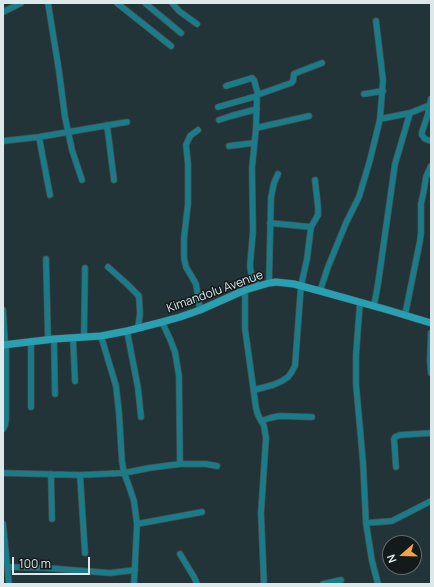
<!DOCTYPE html>
<html>
<head>
<meta charset="utf-8">
<style>
	body { margin:0 }
	#map { position:relative; width:434px; height:587px; overflow:hidden; background:#223437; font-family:Manrope,sans-serif }
	canvas { display:block }
	.frame { position:absolute; inset:0; border:4px solid #dce8ea; pointer-events:none }
	.north { position:absolute; left:382px; top:535px; width:40px; height:40px; box-sizing:border-box; background:#121a1b; border:1px solid #636c6e; border-radius:50%; rotate:250deg; font-size:11px; font-weight:700; line-height:16px; text-align:center; color:#dce8ea }
	.north::after { content:''; display:block; margin:auto; width:14px; height:18px; background:#f2a541; clip-path:polygon(50% 0,100% 100%,50% 72%,0 100%) }
	.scale { position:absolute; left:12px; top:557px; width:78px; height:18px; box-sizing:border-box; border:2px solid #dce8ea; border-top:0; padding-left:5px; font-size:12px; line-height:14px; white-space:nowrap; color:#dce8ea; -webkit-text-stroke:3px #121a1b; paint-order:stroke }
</style>
</head>
<body>
<div id="map">
<canvas width="434" height="587"></canvas>
<div class="frame"></div>
<div class="north">N</div>
<div class="scale">100 m</div>
</div>
<script>
const g = document.querySelector('canvas').getContext('2d');
g.lineJoin = 'round';
function toPath(rows) {
  const path = new Path2D();
  for (const r of rows) {
    path.moveTo(r[0], r[1]);
    for (let i = 2; i < r.length; i += 2) path.lineTo(r[i], r[i + 1]);
  }
  return path;
}
function strokePath(path, color, width, dash) {
  g.strokeStyle = color;
  g.lineWidth = width;
  g.lineCap = dash ? 'butt' : 'round';
  g.setLineDash(dash || []);
  g.stroke(path);
}
function drawText(font, color, halo, rows, align = 'center') {
  g.font = font + ' Manrope,sans-serif';
  g.lineWidth = 3;
  g.setLineDash([]);
  g.textBaseline = 'middle';
  g.strokeStyle = halo;
  g.fillStyle = color;
  for (const [text, x, y, turn = 0] of rows) {
    g.save();
    g.translate(x, y);
    g.rotate((+turn || 0) * Math.PI / 180);
    g.textAlign = isNaN(turn) ? turn : align;
    if (halo) g.strokeText(text, 0, 0);
    g.fillText(text, 0, 0);
    g.restore();
  }
}
const street = toPath([
	[48,3,59,71,65,117,72,150,82,180],
	[117,3,171,46],
	[145,3,181,33],
	[172,3,179,11,197,24],
	[3,12,21,3],
	[226,86,252,78,254,80,258,94],
	[364,94,383,91],
	[431,99,428,114,422,132,422,135,425,139,431,141],
	[218,107,257,96],
	[380,119,410,113,430,105],
	[219,120,231,116,257,109],
	[107,125,114,180],
	[256,128,309,116],
	[198,130,190,136,186,145,188,164,188,204,184,238,184,258,186,267,196,284,200,310],
	[39,137,50,195],
	[3,141,39,137,127,122],
	[229,146,254,143],
	[270,223,311,227],
	[46,259,48,340],
	[108,267,127,284,139,296,140,314,138,328],
	[269,283,271,198,274,183,278,174],
	[258,286,251,273,250,266,253,231,252,168,256,128,257,95,291,83,293,81,294,74,296,73,322,63],
	[245,290,245,329,247,343,256,408,258,415,264,426,266,438,261,513,264,584],
	[320,291,328,267,346,223,359,197,370,160,380,119,383,80,376,21],
	[360,302,356,355,356,384,363,462,366,523,372,561,378,584],
	[374,306,378,284,395,164,410,113],
	[3,310,5,344],
	[405,315,420,241,421,232,421,204,424,190,426,177,431,166],
	[162,322,170,339,175,352,179,376,180,464],
	[127,331,138,388,141,417],
	[431,333,430,361,431,373],
	[101,336,116,386,119,413,122,461,124,473,129,486,134,501,137,524,134,584],
	[84,337,85,268],
	[73,338,75,381],
	[54,339,55,394],
	[254,390,273,385,282,381,288,377,291,373,295,366,301,286,307,259,311,227,318,215,318,207,315,180],
	[31,407,31,341],
	[261,421,270,418,279,416,312,417],
	[3,429,5,425,6,419,6,344],
	[396,467,394,439,395,437,400,435,431,433],
	[3,473,80,475,124,473,149,468,180,464,206,464,217,466],
	[51,474,52,519],
	[80,475,85,553],
	[366,523,392,521,431,501],
	[3,524,9,584],
	[137,524,202,512],
	[180,554,194,577,197,584],
	[8,567,46,568,110,573,135,570],
	[323,584,341,580]
]);
const secondary = toPath([
	[3,345,54,339,101,336,127,331,162,322,180,317,200,310,245,290,269,283,276,282,294,284,320,291,388,310,431,323]
]);
const streetNames = [
	["Kimandolu Avenue",215,292,-20]
];
strokePath(street, '#405154', 7);
strokePath(secondary, '#405154', 8);
strokePath(street, '#1c7b88', 5.5);
strokePath(secondary, '#28a0b1', 7);
drawText('12px', '#dce8ea', '#121a1b', streetNames);
</script>
</body>
</html>
